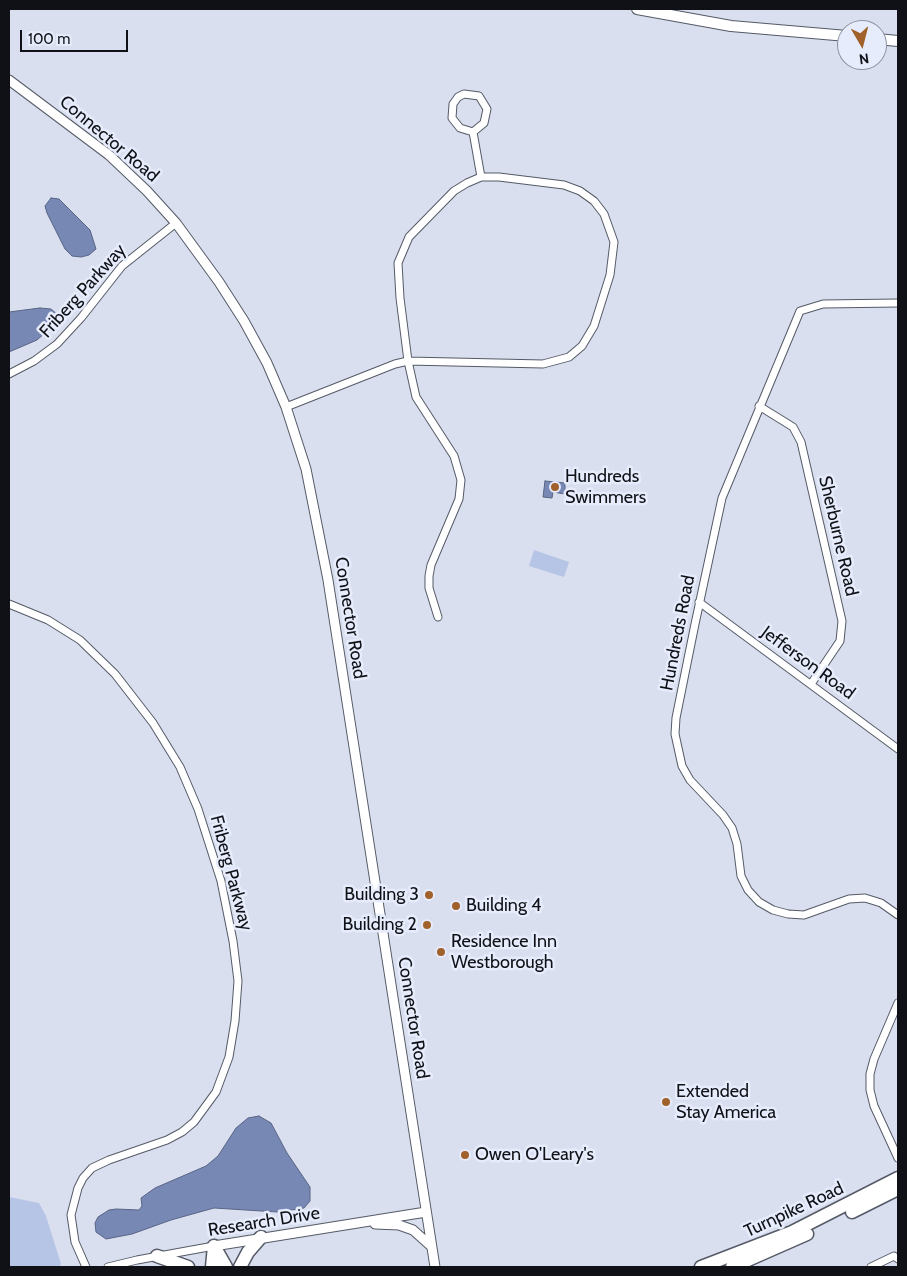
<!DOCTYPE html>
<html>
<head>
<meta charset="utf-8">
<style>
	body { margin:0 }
	#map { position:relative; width:907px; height:1276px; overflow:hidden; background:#d9dfee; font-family:Cabin,sans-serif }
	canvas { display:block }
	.frame { position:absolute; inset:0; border:10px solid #0f1116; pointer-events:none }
	.north { position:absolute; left:837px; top:20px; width:50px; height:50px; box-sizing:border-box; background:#e6ecfc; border:1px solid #9094a0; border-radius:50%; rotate:172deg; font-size:14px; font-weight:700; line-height:20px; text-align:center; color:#0f1116 }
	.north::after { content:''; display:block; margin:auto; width:18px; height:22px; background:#a1612a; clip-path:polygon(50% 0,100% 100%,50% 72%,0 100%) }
	.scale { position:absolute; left:20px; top:30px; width:108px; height:22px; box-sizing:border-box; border:2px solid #0f1116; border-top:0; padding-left:6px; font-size:15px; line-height:18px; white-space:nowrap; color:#0f1116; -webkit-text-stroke:4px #e6ecfc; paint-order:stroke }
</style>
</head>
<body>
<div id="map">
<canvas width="907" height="1276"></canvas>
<div class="frame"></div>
<div class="north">N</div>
<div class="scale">100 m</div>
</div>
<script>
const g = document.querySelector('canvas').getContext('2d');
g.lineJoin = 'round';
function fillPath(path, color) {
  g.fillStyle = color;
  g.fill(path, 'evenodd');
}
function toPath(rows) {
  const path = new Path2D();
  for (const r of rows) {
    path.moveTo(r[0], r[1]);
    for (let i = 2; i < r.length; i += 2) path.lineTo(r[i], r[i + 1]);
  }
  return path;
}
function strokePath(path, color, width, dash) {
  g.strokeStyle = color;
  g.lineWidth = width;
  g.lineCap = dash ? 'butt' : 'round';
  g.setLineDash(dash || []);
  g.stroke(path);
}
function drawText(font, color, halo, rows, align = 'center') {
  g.font = font + ' Cabin,sans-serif';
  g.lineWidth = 5;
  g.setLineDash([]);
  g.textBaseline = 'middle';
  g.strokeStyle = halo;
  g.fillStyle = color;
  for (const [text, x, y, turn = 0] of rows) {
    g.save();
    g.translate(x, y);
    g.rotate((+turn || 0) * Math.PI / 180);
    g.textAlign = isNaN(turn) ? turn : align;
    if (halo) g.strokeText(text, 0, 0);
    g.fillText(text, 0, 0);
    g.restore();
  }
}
const green = toPath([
	[534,550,569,562,564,577,529,566],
	[9,1197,39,1203,46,1216,61,1264,59,1267,9,1267]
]);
const water = toPath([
	[51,198,59,199,90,230,96,249,89,255,81,257,72,256,65,249,47,213,45,206,51,198],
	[40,308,51,309,57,314,54,325,37,340,9,352,9,312,40,308],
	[545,481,565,483,565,494,553,492,552,498,543,497,545,481],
	[259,1116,271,1123,287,1153,310,1187,310,1201,304,1208,278,1212,214,1208,171,1220,132,1234,106,1239,96,1232,95,1223,98,1217,109,1210,116,1209,139,1210,142,1206,141,1198,155,1188,206,1166,218,1156,236,1128,248,1118,259,1116]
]);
const minor = toPath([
	[473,132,460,128,452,118,453,104,458,97,464,94,479,96,487,109,484,123,473,132,481,177],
	[898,303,823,304,800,311,722,498,695,624,676,718,675,734,682,766,690,780,723,815,732,828,737,844,741,876,748,890,759,902,773,910,788,914,804,915,849,899,865,898,881,903,898,915],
	[9,374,34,361,57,344,81,318,122,266,176,223],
	[759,406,793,427,801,442,842,621,840,641,811,684],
	[286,407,395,364,408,361,400,298,398,263,409,237,454,191,467,183,481,177,499,177,564,185,580,191,594,201,604,214,614,242,610,275,594,326,582,346,569,357,543,364,408,361,416,397,454,456,461,480,459,499,431,565,429,576,429,588,438,617],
	[699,602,898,749],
	[9,604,48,620,80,640,115,674,153,723,180,767,198,809,221,881,233,941,238,981,235,1021,229,1057,216,1092,194,1122,182,1132,167,1140,109,1160,92,1168,83,1178,78,1188,71,1215,75,1242,86,1267],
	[898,1003,874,1059,870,1074,870,1090,874,1106,898,1158],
	[108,1267,137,1260,214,1246],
	[871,1267,894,1256,898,1259]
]);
const tertiary = toPath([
	[9,80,109,155,147,191,176,223,219,282,244,321,267,363,286,407,306,469,328,580,435,1267],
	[375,1224,399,1225,413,1230,432,1247],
	[214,1246,426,1212]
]);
const secondary = toPath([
	[637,9,731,26,847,36],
	[877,39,898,41]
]);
const trunk = toPath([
	[852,1212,898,1189],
	[214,1246,226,1267],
	[157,1256,188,1267],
	[212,1267,214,1246],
	[240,1267,248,1252,261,1237],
	[701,1267,792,1232,898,1178],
	[732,1267,807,1234]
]);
const markers = [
	[555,487,5,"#a1612a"],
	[429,895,5,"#a1612a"],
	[456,906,5,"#a1612a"],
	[427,925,5,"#a1612a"],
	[441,952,5,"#a1612a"],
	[666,1102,5,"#a1612a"],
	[465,1155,5,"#a1612a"]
];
const streetNames = [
	["Connector Road",109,139,40],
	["Friberg Parkway",83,291,-48],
	["Sherburne Road",838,536,77],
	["Connector Road",350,618,81],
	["Hundreds Road",678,633,-79],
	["Jefferson Road",808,663,36],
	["Friberg Parkway",231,873,75],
	["Connector Road",413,1018,81],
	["Turnpike Road",794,1210,-25],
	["Research Drive",264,1222,-9]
];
const poiNames = [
	["Hundreds",565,477],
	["Swimmers",565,498],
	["Building 3",419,895,"right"],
	["Building 4",466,906],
	["Building 2",417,925,"right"],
	["Residence Inn",451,942],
	["Westborough",451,963],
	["Extended",676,1092],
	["Stay America",676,1113],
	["Owen O'Leary's",475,1155]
];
fillPath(green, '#b6c4e6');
fillPath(water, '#7888b5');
strokePath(water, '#586485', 1);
strokePath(minor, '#555a67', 9);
strokePath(tertiary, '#555a67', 11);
strokePath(secondary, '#555a67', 12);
strokePath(trunk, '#555a67', 15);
strokePath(minor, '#fff', 7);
strokePath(tertiary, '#fff', 9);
strokePath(secondary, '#fff', 10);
strokePath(trunk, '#fff', 12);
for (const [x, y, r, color] of markers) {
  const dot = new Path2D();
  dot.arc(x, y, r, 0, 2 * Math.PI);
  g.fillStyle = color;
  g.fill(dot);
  strokePath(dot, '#e6ecfc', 2);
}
drawText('18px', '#0f1116', '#e6ecfc', streetNames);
drawText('18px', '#0f1116', '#e6ecfc', poiNames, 'left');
</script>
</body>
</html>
